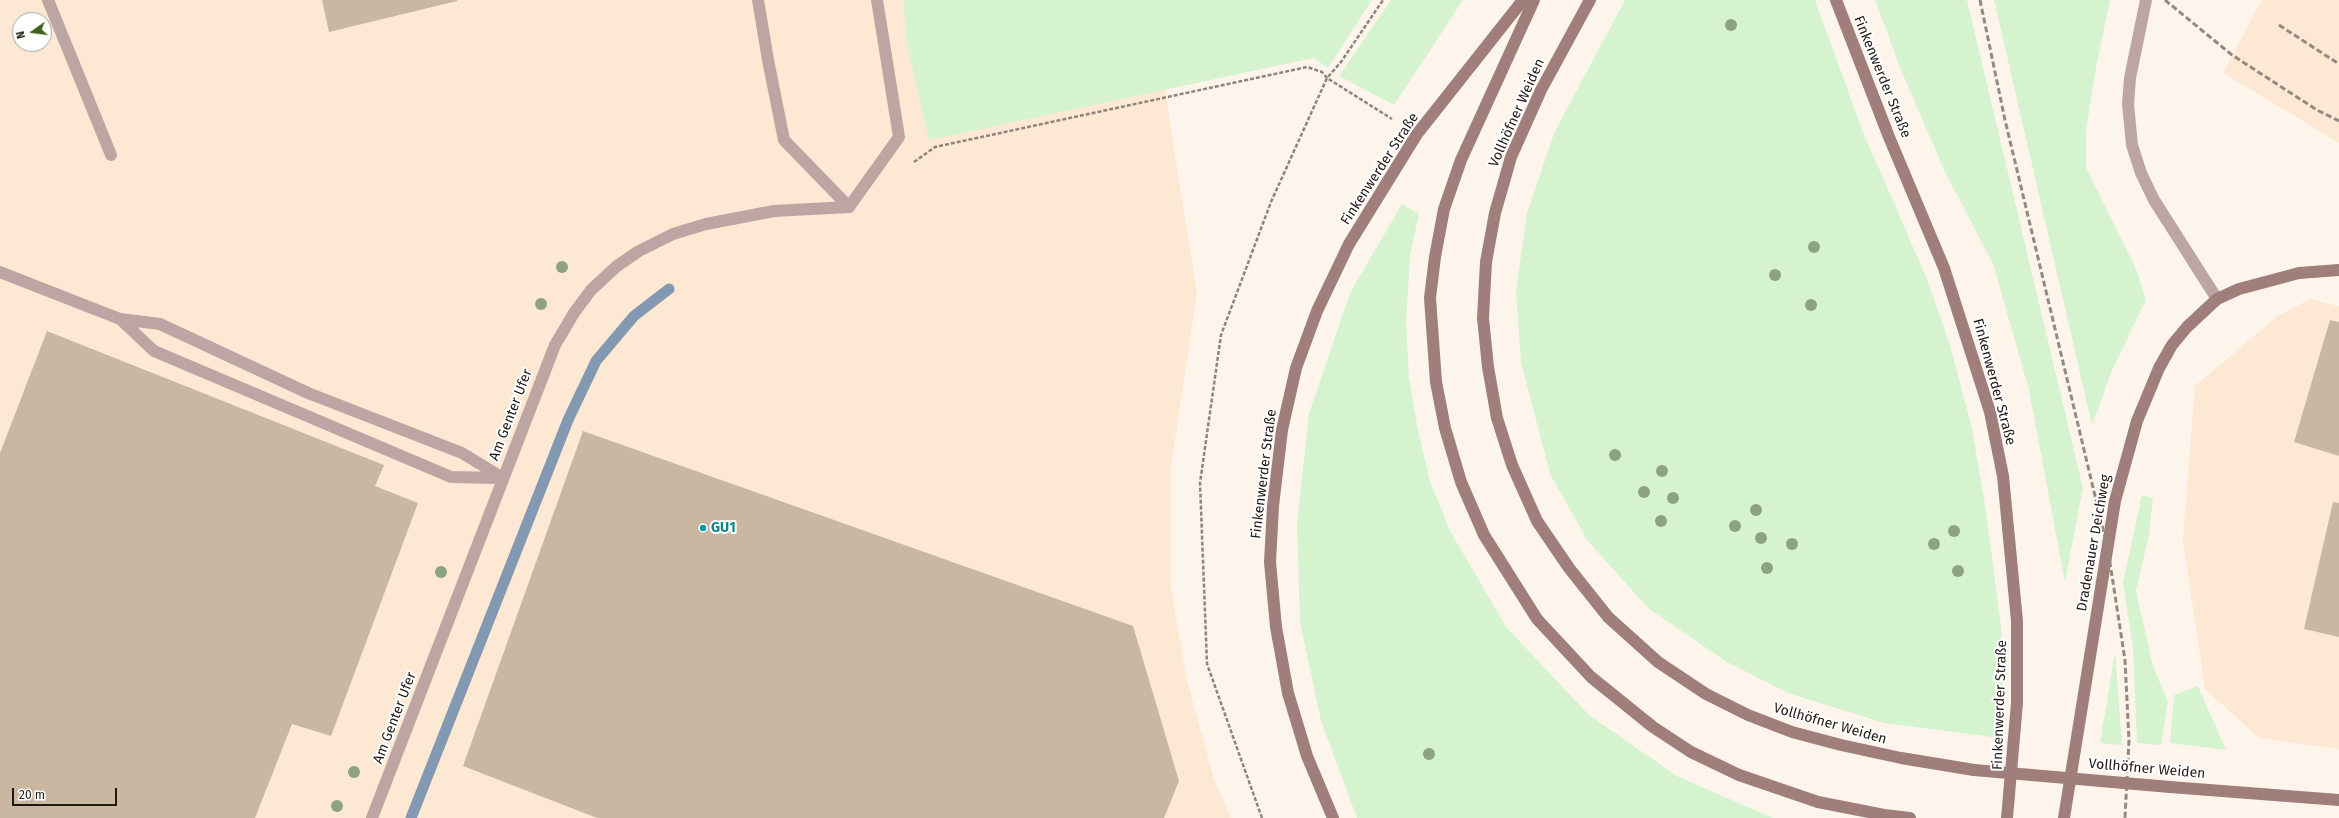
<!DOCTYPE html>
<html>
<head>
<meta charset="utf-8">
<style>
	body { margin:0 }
	#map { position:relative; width:2339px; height:818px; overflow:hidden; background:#fdf5ec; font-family:"Fira Sans",sans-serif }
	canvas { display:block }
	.north { position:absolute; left:12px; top:12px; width:40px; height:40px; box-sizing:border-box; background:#fff; border:1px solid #a6a3a0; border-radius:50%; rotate:256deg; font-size:11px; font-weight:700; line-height:16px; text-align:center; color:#201912 }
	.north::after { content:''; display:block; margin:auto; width:14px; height:18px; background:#3d621c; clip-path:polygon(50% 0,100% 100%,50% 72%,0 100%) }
	.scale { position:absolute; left:12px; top:788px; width:105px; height:18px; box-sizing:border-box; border:2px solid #201912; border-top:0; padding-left:5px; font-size:12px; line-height:14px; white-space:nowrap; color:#201912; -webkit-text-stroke:3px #fff; paint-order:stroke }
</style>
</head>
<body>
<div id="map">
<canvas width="2339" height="818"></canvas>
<div class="north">N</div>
<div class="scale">20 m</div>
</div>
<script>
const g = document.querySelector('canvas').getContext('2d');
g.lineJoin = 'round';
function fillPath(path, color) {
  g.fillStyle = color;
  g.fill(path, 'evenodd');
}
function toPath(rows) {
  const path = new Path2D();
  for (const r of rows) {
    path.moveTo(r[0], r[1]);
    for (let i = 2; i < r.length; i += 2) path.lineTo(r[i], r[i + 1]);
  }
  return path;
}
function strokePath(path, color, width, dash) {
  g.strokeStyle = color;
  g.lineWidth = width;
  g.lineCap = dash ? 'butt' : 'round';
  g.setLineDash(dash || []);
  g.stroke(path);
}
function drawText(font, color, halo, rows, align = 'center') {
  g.font = font + ' "Fira Sans",sans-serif';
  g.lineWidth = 4;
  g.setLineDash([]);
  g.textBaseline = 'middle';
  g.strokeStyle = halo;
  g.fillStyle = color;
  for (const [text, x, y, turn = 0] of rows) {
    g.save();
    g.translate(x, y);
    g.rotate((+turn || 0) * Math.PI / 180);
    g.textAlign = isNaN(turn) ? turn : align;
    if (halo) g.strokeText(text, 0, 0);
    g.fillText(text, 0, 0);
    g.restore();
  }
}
const built = toPath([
	[0,0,940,0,1159,53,1197,294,1171,466,1171,587,1187,680,1215,782,1231,818,0,818],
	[20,20,44,20,44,44,20,44],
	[2262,0,2339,0,2339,143,2223,73],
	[2310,299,2339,306,2339,749,2259,738,2205,689,2183,540,2195,386,2279,315]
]);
const green = toPath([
	[904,0,1372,0,1328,68,1314,58,929,140,906,39],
	[1391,0,1463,0,1394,105,1339,76],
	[1625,0,1815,0,1863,132,1927,279,1950,345,1971,424,1985,504,2001,626,2003,693,2000,738,1884,723,1788,693,1727,662,1649,609,1587,540,1550,474,1521,362,1516,291,1527,213,1555,131],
	[1875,0,1967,0,2083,488,2065,582,2029,390,1993,264,1944,170,1901,70],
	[1994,0,2110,0,2096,68,2086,131,2086,168,2137,271,2146,300,2113,368,2092,425],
	[1402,204,1419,214,1410,256,1406,322,1409,378,1418,430,1430,481,1450,531,1507,628,1589,715,1677,776,1773,818,1357,818,1321,721,1300,622,1297,524,1309,413,1350,293],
	[2142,495,2153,498,2149,535,2136,591,2153,666,2168,702,2161,745,2137,743,2133,649,2123,582],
	[2115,652,2122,745,2100,743],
	[2198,686,2226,750,2170,743,2174,695]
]);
const stream = toPath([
	[411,818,568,420,596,361,634,316,669,289]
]);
const building = toPath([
	[322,0,457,0,457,1,329,32],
	[2330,320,2339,322,2339,456,2294,442],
	[47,331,384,465,375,486,418,503,331,736,292,724,255,818,0,818,0,453],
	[583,431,1133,626,1179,781,1164,818,597,818,463,766],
	[2333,502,2339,503,2339,637,2304,629]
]);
const path = toPath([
	[914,162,935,147,1307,67,1322,72,1327,78,1392,119],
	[1262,818,1207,664,1200,483,1221,335,1271,202,1327,78,1341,62,1383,0]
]);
const service = toPath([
	[48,0,111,155],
	[758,0,768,60,784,140,849,207,899,137,877,0],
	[0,272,120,319,160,324,308,393,462,453,503,478],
	[120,319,154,351,451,477,501,478]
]);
const minor = toPath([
	[2146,0,2130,78,2128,104,2132,145,2141,173,2154,200,2217,299],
	[372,818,555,345,574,313,591,290,617,266,639,251,673,234,706,224,774,211,849,207]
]);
const secondary = toPath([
	[1534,0,1461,160,1444,209,1435,257,1430,298,1436,382,1445,428,1461,482,1484,535,1537,619,1591,677,1653,727,1691,752,1739,775,1818,802,1884,815,1910,818],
	[1590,0,1541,90,1511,157,1495,213,1486,262,1483,318,1488,367,1497,418,1512,465,1537,521,1569,568,1608,617,1658,662,1706,694,1748,715,1792,732,1841,745,1901,758,1974,770],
	[1836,0,1889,137,1944,268,1990,412,2003,476,2017,621,2017,703,2007,818],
	[2170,787,2339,800],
	[1333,818,1307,756,1288,693,1276,627,1270,562,1273,506,1282,430,1296,368,1317,311,1349,244,1417,134,1523,0],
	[2064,818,2115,501,2137,421,2159,368,2172,345,2187,327,2217,299,2239,289,2299,273,2339,270]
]);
const rail = toPath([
	[1980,0,2005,120,2108,550,2125,660,2129,740,2125,818],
	[2165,0,2232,55,2317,110,2339,121],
	[2279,25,2339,64]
]);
const secondaryBridge = toPath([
	[1974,770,2170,787]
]);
const trees = [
	[1731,25],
	[1814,247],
	[562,267],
	[1775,275],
	[541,304],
	[1811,305],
	[1615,455],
	[1662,471],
	[1644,492],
	[1673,498],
	[1756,510],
	[1661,521],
	[1735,526],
	[1954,531],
	[1761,538],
	[1792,544],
	[1934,544],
	[1767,568],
	[1958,571],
	[441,572],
	[1429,754],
	[354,772],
	[337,806]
];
const markers = [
	[703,528,4,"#0f9aa8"]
];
const streetNames = [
	["Finkenwerder Straße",1882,77,68],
	["Vollhöfner Weiden",1517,113,-66],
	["Finkenwerder Straße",1380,169,-57],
	["Finkenwerder Straße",1994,382,75],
	["Am Genter Ufer",511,415,-69],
	["Finkenwerder Straße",1264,474,-83],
	["Dradenauer Deichweg",2094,543,-80],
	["Finkenwerder Straße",2000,705,-88],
	["Am Genter Ufer",395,718,-69],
	["Vollhöfner Weiden",1830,724,16],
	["Vollhöfner Weiden",2147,769,5]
];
const cultureNames = [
	["GU1",711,528]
];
fillPath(built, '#fde9d3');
fillPath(green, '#d5f3cf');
strokePath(stream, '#8399b1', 11);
fillPath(building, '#c9b7a2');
strokePath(path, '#8d857d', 2.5, [4, 2]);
strokePath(service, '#bda5a3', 12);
strokePath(minor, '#bda5a3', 12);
strokePath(secondary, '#a07e7b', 12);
strokePath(rail, '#928a82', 3, [6, 3]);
strokePath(secondaryBridge, '#a07e7b', 12);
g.fillStyle = '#8da281';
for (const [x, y] of trees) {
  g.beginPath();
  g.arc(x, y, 6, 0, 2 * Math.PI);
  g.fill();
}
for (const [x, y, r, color] of markers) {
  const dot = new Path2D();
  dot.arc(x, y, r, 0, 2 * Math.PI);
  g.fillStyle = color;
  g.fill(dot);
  strokePath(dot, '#fff', 1.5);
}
drawText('14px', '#201912', '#fff', streetNames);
drawText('bold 14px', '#0d838f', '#fff', cultureNames, 'left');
</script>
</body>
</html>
